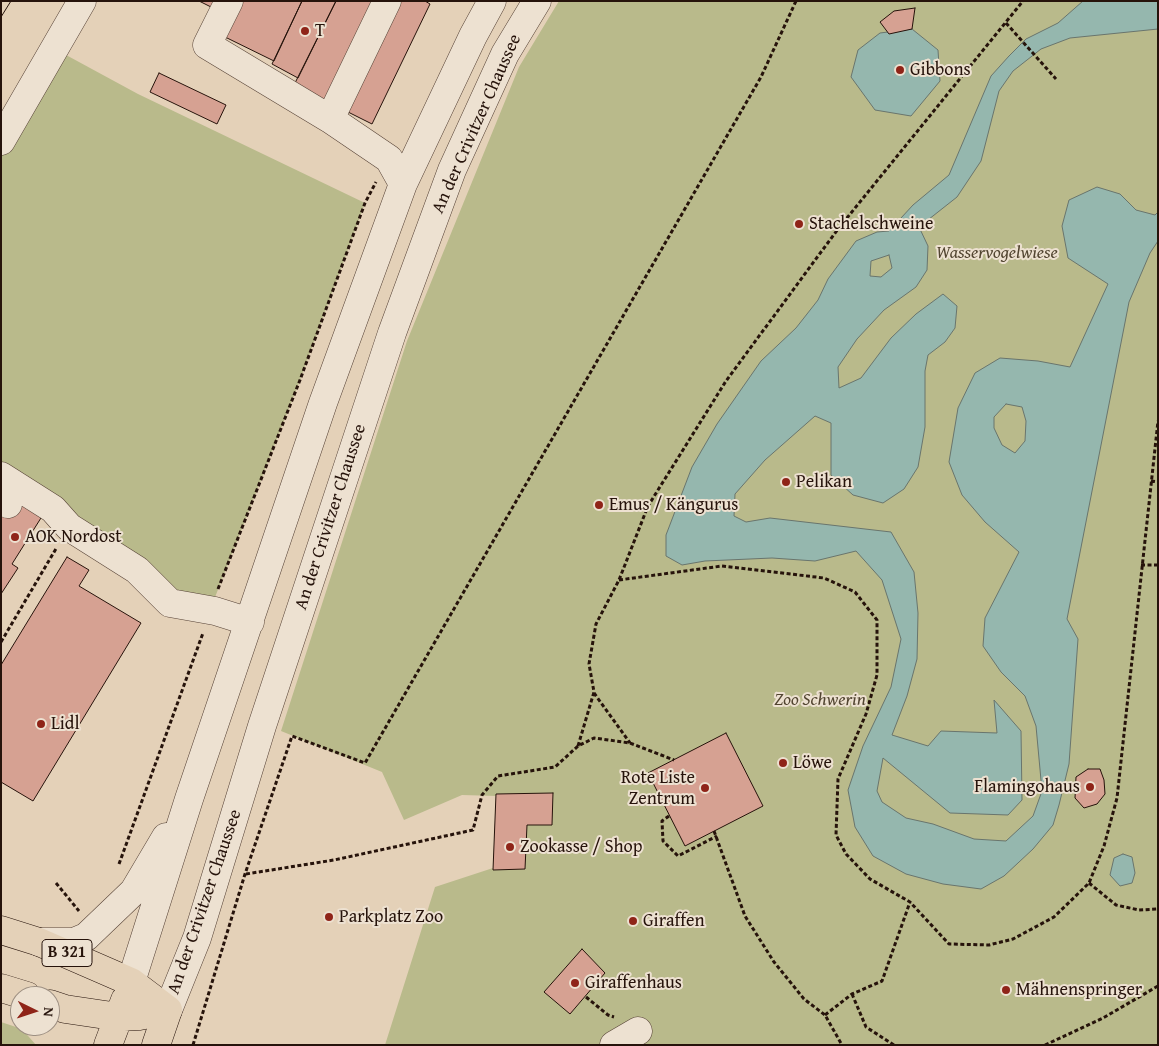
<!DOCTYPE html>
<html>
<head>
<meta charset="utf-8">
<style>
	body { margin:0 }
	#map { position:relative; width:1159px; height:1046px; overflow:hidden; background:#e4d1b8; font-family:"Gentium Book Plus",serif }
	canvas { display:block }
	.frame { position:absolute; inset:0; border:2px solid #26130b; pointer-events:none }
	.north { position:absolute; left:10px; top:986px; width:50px; height:50px; box-sizing:border-box; background:#ede1d1; border:1px solid #9d8f82; border-radius:50%; rotate:94deg; font-size:14px; font-weight:700; line-height:20px; text-align:center; color:#26130b }
	.north::after { content:''; display:block; margin:auto; width:18px; height:22px; background:#8f2418; clip-path:polygon(50% 0,100% 100%,50% 72%,0 100%) }
</style>
</head>
<body>
<div id="map">
<canvas width="1159" height="1046"></canvas>
<div class="frame"></div>
<div class="north">N</div>
</div>
<script>
const g = document.querySelector('canvas').getContext('2d');
g.lineJoin = 'round';
function fillPath(path, color) {
  g.fillStyle = color;
  g.fill(path, 'evenodd');
}
function toPath(rows) {
  const path = new Path2D();
  for (const r of rows) {
    path.moveTo(r[0], r[1]);
    for (let i = 2; i < r.length; i += 2) path.lineTo(r[i], r[i + 1]);
  }
  return path;
}
function strokePath(path, color, width, dash) {
  g.strokeStyle = color;
  g.lineWidth = width;
  g.lineCap = dash ? 'butt' : 'round';
  g.setLineDash(dash || []);
  g.stroke(path);
}
function drawText(font, color, halo, rows, align = 'center') {
  g.font = font + ' "Gentium Book Plus",serif';
  g.lineWidth = 4;
  g.setLineDash([]);
  g.textBaseline = 'middle';
  g.strokeStyle = halo;
  g.fillStyle = color;
  for (const [text, x, y, turn = 0] of rows) {
    g.save();
    g.translate(x, y);
    g.rotate((+turn || 0) * Math.PI / 180);
    g.textAlign = isNaN(turn) ? turn : align;
    if (halo) g.strokeText(text, 0, 0);
    g.fillText(text, 0, 0);
    g.restore();
  }
}
const green = toPath([
	[559,1,1158,1,1158,1045,385,1045,435,887,493,868,496,796,462,795,404,820,382,772,281,731,407,341,519,67],
	[55,49,138,94,365,203,300,380,210,610,170,603,1,476,1,141],
	[1,1022,22,1029,36,1045,1,1045]
]);
const water = toPath([
	[1083,1,1158,1,1158,29,1070,38,1041,49,1013,71,999,91,981,161,957,197,919,227,928,246,927,270,916,287,884,310,857,339,838,367,839,388,861,378,891,338,916,314,943,294,957,306,955,328,945,342,928,355,925,371,925,427,918,467,904,489,883,503,853,495,831,475,831,423,815,416,765,460,735,494,734,516,746,522,770,518,891,532,914,572,918,613,917,659,907,696,892,735,928,746,941,731,997,733,994,700,1021,731,1022,800,1008,815,950,813,883,758,877,791,882,802,906,818,933,824,974,839,1006,841,1033,816,1042,791,1036,726,1025,696,1001,672,983,646,985,618,1019,552,985,522,962,495,949,462,958,408,975,373,1000,358,1038,361,1070,367,1108,284,1068,258,1062,226,1069,200,1097,187,1120,194,1136,210,1155,215,1158,212,1158,241,1150,253,1129,302,1067,619,1078,639,1069,764,1059,805,1053,825,1033,849,1004,876,981,889,943,884,906,874,873,856,855,827,848,790,863,746,891,687,901,639,882,580,856,551,815,561,772,558,705,561,682,565,666,556,666,535,692,467,717,424,761,361,796,328,818,300,828,279,856,241,877,232,889,231,913,205,949,175,991,76,1009,56,1026,39,1058,23,1083,1],
	[889,255,892,268,881,277,870,276,871,261,889,255],
	[1006,404,1022,407,1026,421,1025,441,1015,453,1002,445,994,428,994,417,1006,404],
	[912,29,938,50,940,81,911,116,875,110,851,77,858,50,880,33,912,29],
	[1123,854,1132,857,1135,873,1132,883,1120,886,1110,875,1114,858,1123,854]
]);
const building = toPath([
	[199,1,216,1,213,8,199,1],
	[240,1,302,1,274,61,223,36,240,1],
	[302,1,336,1,298,78,272,64,302,1],
	[336,1,425,1,430,4,372,124,294,85,336,1],
	[915,8,912,29,889,34,880,22,894,11,915,8],
	[159,73,226,105,217,124,150,92,159,73],
	[10,488,46,510,12,564,18,568,1,594,1,502,10,488],
	[67,557,89,570,79,586,141,623,33,801,1,782,1,665,67,557],
	[726,733,763,806,685,846,648,773,726,733],
	[1088,769,1100,769,1104,780,1105,794,1097,804,1084,808,1075,798,1076,777,1088,769],
	[553,793,552,825,527,825,525,869,493,870,496,794,553,793],
	[582,949,605,973,570,1014,544,992,582,949]
]);
const path = toPath([
	[1006,23,1056,79],
	[1151,481,1158,482],
	[1141,565,1158,565],
	[619,580,722,566,824,578,855,592,877,620,877,675,866,714,838,779,836,835,846,854,870,879,910,902,949,944,989,945,1013,939,1054,917,1089,883,1104,846,1117,798,1158,421],
	[218,589,300,380,365,203,376,182],
	[1,642,57,547],
	[594,693,630,743],
	[578,746,594,692,589,664,596,624,619,580,648,506,726,381,838,229,1023,1],
	[669,816,662,821,663,841,678,856,717,836],
	[714,831,745,916,774,962,804,999,825,1015,842,1045],
	[119,864,203,633],
	[246,874,334,860,473,830,482,795,498,776,555,767,578,746,594,738,630,743,674,760],
	[56,883,79,911],
	[1089,883,1116,905,1139,910,1158,909],
	[852,994,866,1027,894,1045],
	[586,997,608,1015,614,1017],
	[825,1015,852,994,882,981,910,902],
	[193,1045,245,874,292,736,365,763,761,77,796,1],
	[1045,1045,1103,1018,1158,986]
]);
const minor = toPath([
	[229,1,207,45,330,119,389,159,403,184],
	[330,119,387,1],
	[1,141,82,1],
	[1,476,53,509,69,527,137,570,170,603,215,611,250,622],
	[1,500,8,504],
	[39,942,74,942,86,937,134,891,166,837],
	[131,982,189,799,323,403,403,184,473,36,492,1],
	[168,1010,197,938,262,726,392,333,452,170,505,54,537,1],
	[614,1045,638,1031]
]);
const major = toPath([
	[1,930,39,942,131,982,168,1010],
	[1,988,27,996],
	[50,1004,65,1009,119,1017,139,1016,168,1010],
	[108,1045,125,1000],
	[156,1045,168,1010]
]);
const tram = toPath([
	[1,17,11,1]
]);
const markers = [
	[305,31,5,"#8f2418"],
	[900,70,5,"#8f2418"],
	[799,224,5,"#8f2418"],
	[786,482,5,"#8f2418"],
	[599,505,5,"#8f2418"],
	[15,537,5,"#8f2418"],
	[41,724,5,"#8f2418"],
	[783,763,5,"#8f2418"],
	[1090,787,5,"#8f2418"],
	[705,788,5,"#8f2418"],
	[510,847,5,"#8f2418"],
	[329,917,5,"#8f2418"],
	[633,921,5,"#8f2418"],
	[575,983,5,"#8f2418"],
	[1006,990,5,"#8f2418"]
];
const shields = [
	[67,953,50]
];
const shieldNames = [
	["B 321",67,953]
];
const poiNames = [
	["T",315,31],
	["Gibbons",910,70],
	["Stachelschweine",809,224],
	["Pelikan",796,482],
	["Emus / Kängurus",609,505],
	["AOK Nordost",25,537],
	["Lidl",51,724],
	["Löwe",793,763],
	["Rote Liste",695,778,"right"],
	["Zentrum",695,799,"right"],
	["Flamingohaus",1080,787,"right"],
	["Zookasse / Shop",520,847],
	["Parkplatz Zoo",339,917],
	["Giraffen",643,921],
	["Giraffenhaus",585,983],
	["Mähnenspringer",1016,990]
];
const streetNames = [
	["An der Crivitzer Chaussee",477,124,-66],
	["An der Crivitzer Chaussee",331,517,-72],
	["An der Crivitzer Chaussee",205,902,-71]
];
const parkNames = [
	["Wasservogelwiese",997,253],
	["Zoo Schwerin",820,700]
];
fillPath(green, '#b9ba8b');
fillPath(water, '#95b7ae');
strokePath(water, '#69756d', 1);
fillPath(building, '#d6a192');
strokePath(building, '#26130b', 1);
strokePath(minor, '#564236', 29);
strokePath(major, '#26130b', 29);
strokePath(path, '#26130b', 3, [4, 2.5]);
strokePath(minor, '#ede1d1', 28);
strokePath(major, '#e4d1b8', 28);
strokePath(tram, '#26130b', 1);
for (const [x, y, r, color] of markers) {
  const dot = new Path2D();
  dot.arc(x, y, r, 0, 2 * Math.PI);
  g.fillStyle = color;
  g.fill(dot);
  strokePath(dot, '#ede1d1', 2);
}
for (const [x, y, w] of shields) {
  const box = new Path2D();
  box.roundRect(x - w / 2, y - 13.5, w, 27, 4);
  g.fillStyle = '#ede1d1';
  g.fill(box);
  strokePath(box, '#26130b', 1);
}
drawText('bold 16px', '#26130b', null, shieldNames);
drawText('18px', '#26130b', '#ede1d1', poiNames, 'left');
drawText('18px', '#26130b', '#ede1d1', streetNames);
drawText('italic 18px', '#524531', '#ede1d1', parkNames);
</script>
</body>
</html>
